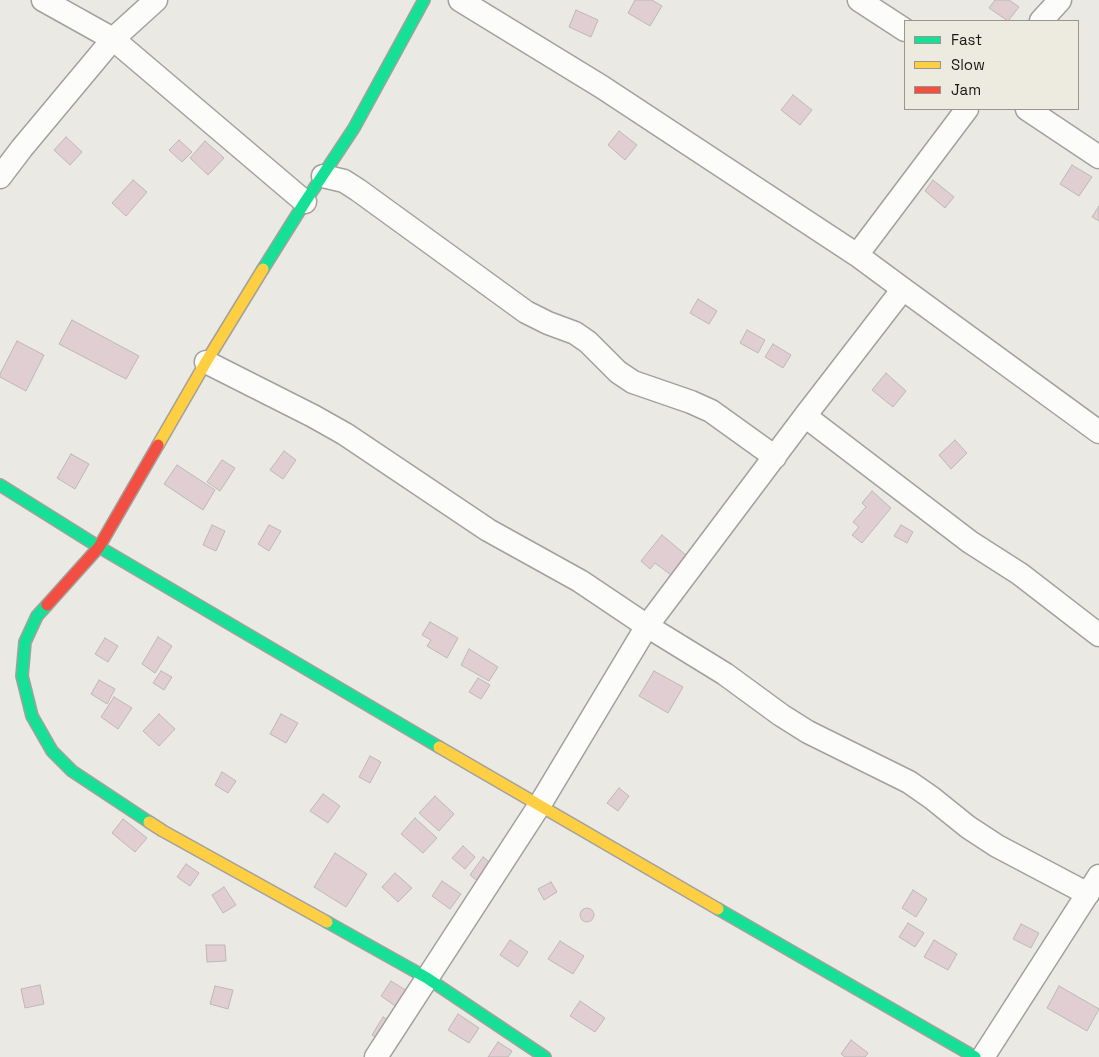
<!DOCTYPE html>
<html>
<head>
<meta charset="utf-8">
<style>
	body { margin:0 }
	#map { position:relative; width:1099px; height:1057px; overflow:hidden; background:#eae9e3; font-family:"Space Grotesk",sans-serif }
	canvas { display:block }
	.legend { position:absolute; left:904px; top:20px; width:175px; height:90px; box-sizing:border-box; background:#edeae0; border:1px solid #98968f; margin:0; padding:6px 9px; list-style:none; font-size:15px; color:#191815 }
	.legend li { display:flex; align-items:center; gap:10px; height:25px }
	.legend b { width:25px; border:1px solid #98968f }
</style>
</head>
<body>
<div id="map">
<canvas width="1099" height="1057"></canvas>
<ul class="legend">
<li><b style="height:6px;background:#16e098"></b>Fast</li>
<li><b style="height:6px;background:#ffcf43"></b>Slow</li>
<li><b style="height:6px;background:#f24e42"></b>Jam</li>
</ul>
</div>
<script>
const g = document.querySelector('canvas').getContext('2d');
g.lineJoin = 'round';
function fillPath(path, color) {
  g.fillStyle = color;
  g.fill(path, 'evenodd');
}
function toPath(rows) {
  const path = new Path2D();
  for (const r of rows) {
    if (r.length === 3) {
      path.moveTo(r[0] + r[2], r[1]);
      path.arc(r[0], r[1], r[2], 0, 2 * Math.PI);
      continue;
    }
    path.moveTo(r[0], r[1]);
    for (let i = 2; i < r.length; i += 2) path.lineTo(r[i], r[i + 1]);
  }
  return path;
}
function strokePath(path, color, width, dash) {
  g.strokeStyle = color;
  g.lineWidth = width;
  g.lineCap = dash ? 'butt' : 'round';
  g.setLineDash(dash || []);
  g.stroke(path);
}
const building = toPath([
	[635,0,652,0,662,6,650,26,628,13,635,0],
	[995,0,1009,0,1019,7,1008,21,989,8,995,0],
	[576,10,598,20,591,37,569,27,576,10],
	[793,95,812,110,800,125,781,110,793,95],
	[619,131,637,145,625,160,608,145,619,131],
	[66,137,82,152,70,165,54,150,66,137],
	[179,140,192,152,182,162,169,150,179,140],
	[205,141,224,158,208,175,190,158,205,141],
	[1072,165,1092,177,1079,196,1060,184,1072,165],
	[133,180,147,192,126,216,112,203,133,180],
	[933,180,954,197,945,208,925,191,933,180],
	[1099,206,1099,221,1092,217,1099,206],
	[698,299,717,311,709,324,690,313,698,299],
	[72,320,139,356,126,379,59,344,72,320],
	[747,330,765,340,758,353,740,343,747,330],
	[17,341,44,355,26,391,0,377,0,374,17,341],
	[773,344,791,355,783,368,765,357,773,344],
	[886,373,906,391,893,407,872,390,886,373],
	[955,440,967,453,951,469,939,455,955,440],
	[284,451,296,460,283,479,270,470,284,451],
	[71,454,89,464,75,489,57,478,71,454],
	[222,460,235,468,220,491,207,482,222,460],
	[177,465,215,490,203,510,164,484,177,465],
	[872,491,891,508,862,543,852,535,859,527,853,522,866,507,862,503,872,491],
	[212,525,225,531,216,551,203,545,212,525],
	[269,525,281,531,269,551,258,544,269,525],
	[901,525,913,532,907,543,894,536,901,525],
	[662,535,687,556,671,575,655,563,650,569,641,561,662,535],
	[430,622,458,638,447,658,427,646,431,640,422,635,430,622],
	[158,637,172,646,155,673,142,664,158,637],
	[105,638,118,646,108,662,95,654,105,638],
	[469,649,498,667,489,681,461,665,469,649],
	[161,671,172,677,164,690,153,683,161,671],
	[654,671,683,687,668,713,639,696,654,671],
	[478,678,490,685,481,699,469,692,478,678],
	[99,680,115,689,107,704,91,694,99,680],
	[114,697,132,708,118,729,101,717,114,697],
	[159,714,175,729,159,746,143,731,159,714],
	[281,714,298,723,286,743,270,734,281,714],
	[370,756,381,762,370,783,359,777,370,756],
	[222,772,236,781,228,793,215,785,222,772],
	[619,788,629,796,618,811,607,803,619,788],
	[323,794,340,806,328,823,310,811,323,794],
	[435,796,454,814,439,831,419,813,435,796],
	[415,818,437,838,423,853,401,834,415,818],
	[123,819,147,838,135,852,112,833,123,819],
	[463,846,475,857,465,869,452,858,463,846],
	[335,853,367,874,346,907,314,887,335,853],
	[483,857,497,868,484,886,470,875,483,857],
	[186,864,199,873,190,886,177,877,186,864],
	[395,873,412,888,398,902,382,887,395,873],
	[442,881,461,894,450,909,432,896,442,881],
	[551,882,557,892,544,900,538,889,551,882],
	[224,887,236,905,223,913,212,895,224,887],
	[913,890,927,899,916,917,902,908,913,890],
	[587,915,7],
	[908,923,924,933,915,947,899,937,908,923],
	[1021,924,1039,933,1031,948,1013,939,1021,924],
	[510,940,528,952,518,967,500,955,510,940],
	[934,940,957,954,948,970,924,957,934,940],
	[560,941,584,956,573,974,548,959,560,941],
	[206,945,225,945,226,961,207,962,206,945],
	[391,981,407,991,397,1007,381,996,391,981],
	[40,985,44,1004,25,1008,21,989,40,985],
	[215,986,233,990,228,1009,210,1004,215,986],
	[1059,986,1099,1009,1087,1031,1047,1008,1059,986],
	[580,1001,605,1018,595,1032,570,1016,580,1001],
	[458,1014,479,1028,469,1043,448,1030,458,1014],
	[383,1017,395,1024,384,1043,372,1035,383,1017],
	[851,1040,868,1053,865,1057,845,1057,841,1054,851,1040],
	[498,1042,512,1051,508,1057,488,1057,498,1042]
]);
const street = toPath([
	[43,0,113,39,305,202],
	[460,0,602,87,857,255,903,289,1099,432],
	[859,0,905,30],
	[1041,21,1060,0],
	[1027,109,1099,157],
	[323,176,344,181,358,190,526,312,548,323,575,333,588,342,618,372,633,382,691,402,711,411,775,457],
	[0,177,22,148,113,39,156,0],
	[857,255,967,109],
	[206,362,313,416,345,434,488,530,580,581,647,626,725,674,781,715,808,732,909,782,932,798,968,827,997,846,1088,894],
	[805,416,970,542,1020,574,1099,635],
	[376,1057,539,806,647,626,805,416,903,289],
	[983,1057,1099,876]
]);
const fast = toPath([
	[263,269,305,202,354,128,424,0],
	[0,485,99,547,439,747],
	[47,605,37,616,25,642,22,676,32,716,52,751,72,771,149,822],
	[718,909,975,1057],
	[327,922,427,978,545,1057]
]);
const slow = toPath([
	[158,445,206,362,263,269],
	[439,747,718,909],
	[149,822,163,831,327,922]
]);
const jam = toPath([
	[47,605,99,547,158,445]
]);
fillPath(building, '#e0ced2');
strokePath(building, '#bbb9b6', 1);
strokePath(street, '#a2a19d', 25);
strokePath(fast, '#a2a19d', 14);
strokePath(slow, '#a2a19d', 14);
strokePath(jam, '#a2a19d', 14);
strokePath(street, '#fcfcfb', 22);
strokePath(fast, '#16e098', 11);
strokePath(slow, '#ffcf43', 11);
strokePath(jam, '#f24e42', 11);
</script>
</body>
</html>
